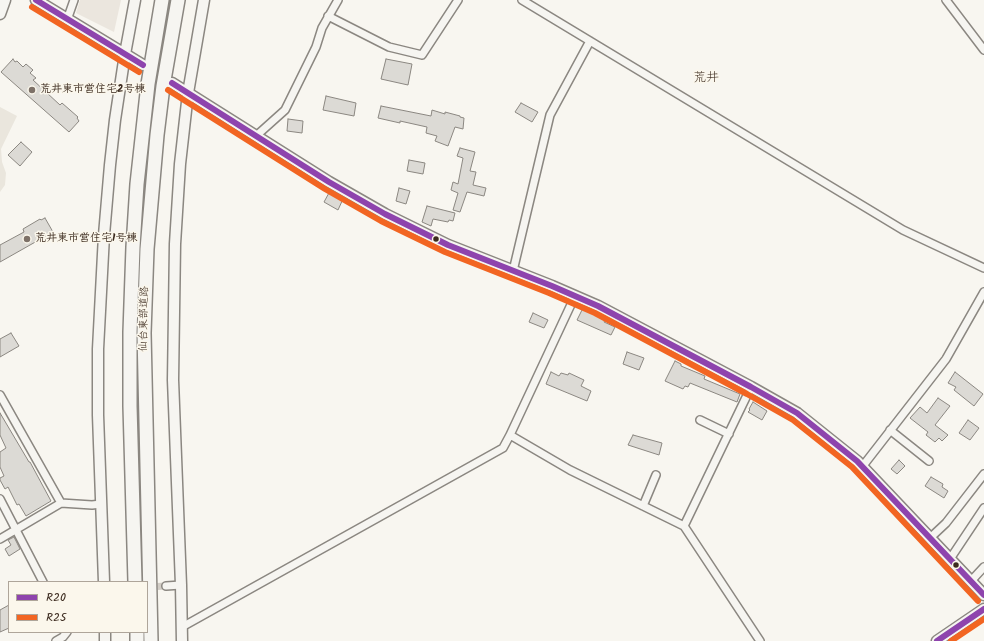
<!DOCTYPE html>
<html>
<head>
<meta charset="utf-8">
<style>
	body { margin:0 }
	#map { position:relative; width:984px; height:641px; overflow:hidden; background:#f8f6f0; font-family:Kalam,sans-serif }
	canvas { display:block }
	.legend { position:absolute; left:8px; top:581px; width:140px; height:52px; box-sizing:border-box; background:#fbf7ec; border:1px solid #aea59a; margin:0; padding:5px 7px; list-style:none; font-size:12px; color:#3b2a1e }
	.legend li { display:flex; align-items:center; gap:8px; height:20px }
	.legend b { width:20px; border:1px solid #aea59a }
</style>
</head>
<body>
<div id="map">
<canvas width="984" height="641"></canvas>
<ul class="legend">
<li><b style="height:5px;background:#8e44ad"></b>R20</li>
<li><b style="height:5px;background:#f26522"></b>R25</li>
</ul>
</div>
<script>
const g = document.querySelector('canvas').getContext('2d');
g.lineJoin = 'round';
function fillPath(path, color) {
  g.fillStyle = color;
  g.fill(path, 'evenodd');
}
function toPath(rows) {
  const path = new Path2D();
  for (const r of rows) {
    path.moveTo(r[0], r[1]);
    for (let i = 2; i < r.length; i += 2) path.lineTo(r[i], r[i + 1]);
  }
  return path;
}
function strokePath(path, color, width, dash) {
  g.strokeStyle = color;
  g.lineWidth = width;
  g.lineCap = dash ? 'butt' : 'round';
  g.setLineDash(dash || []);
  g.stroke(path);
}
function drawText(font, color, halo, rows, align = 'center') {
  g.font = font + ' Kalam,"Klee One",sans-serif';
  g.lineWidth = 3;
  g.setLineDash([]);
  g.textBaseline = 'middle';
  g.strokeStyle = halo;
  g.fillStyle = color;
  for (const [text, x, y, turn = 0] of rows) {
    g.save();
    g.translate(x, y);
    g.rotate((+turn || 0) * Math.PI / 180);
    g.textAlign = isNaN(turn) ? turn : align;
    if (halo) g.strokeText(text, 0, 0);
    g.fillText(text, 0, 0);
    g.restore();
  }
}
const built = toPath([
	[80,0,121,0,114,32,76,13]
]);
const green = toPath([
	[0,107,17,116,1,149,2,162,6,173,5,185,0,192]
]);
const building = toPath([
	[13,59,15,62,17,61,23,67,26,64,33,70,30,73,36,78,33,80,60,105,62,103,78,117,77,118,79,121,69,132,1,72,13,59],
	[386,59,412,64,408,85,381,79,386,59],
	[326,96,356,103,354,116,323,110,326,96],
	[521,103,538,112,532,122,515,112,521,103],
	[381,106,431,116,432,110,445,114,445,112,460,116,460,117,464,118,463,129,455,127,448,146,435,141,437,136,426,133,427,127,400,121,400,123,378,118,381,106],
	[288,119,303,121,302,133,287,131,288,119],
	[21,142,32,152,20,166,8,155,21,142],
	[460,148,475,152,470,171,476,172,473,185,486,188,484,196,467,192,460,212,453,210,458,193,451,190,453,182,458,184,463,158,457,156,460,148],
	[409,160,425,163,423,174,407,171,409,160],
	[399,188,410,191,406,204,396,201,399,188],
	[330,191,343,199,338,210,324,202,330,191],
	[427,206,455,213,453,221,449,220,448,222,433,219,431,226,422,222,427,206],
	[45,218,53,232,0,262,0,245,24,232,23,229,40,219,41,220,45,218],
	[583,308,606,318,604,322,615,327,611,335,577,320,583,308],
	[533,313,548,320,544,328,529,322,533,313],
	[11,333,19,346,0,357,0,339,11,333],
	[627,352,644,358,639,370,623,364,627,352],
	[675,361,681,364,681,366,705,376,704,379,740,394,737,402,690,383,688,387,685,386,683,389,665,381,675,361],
	[551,372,559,376,561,373,568,375,569,373,584,380,581,386,591,391,587,401,546,384,551,372],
	[955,372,983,394,974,406,954,390,956,387,948,383,955,372],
	[938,398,950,406,935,425,948,435,942,441,939,438,935,442,926,435,928,432,910,418,920,407,927,413,938,398],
	[753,402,767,411,762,420,748,412,750,410,749,409,753,402],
	[0,413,29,462,30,462,51,501,26,516,19,504,17,505,8,487,5,489,0,480,0,478,4,476,0,467,0,452,6,448,0,435,0,413],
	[968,420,979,428,970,440,959,433,968,420],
	[633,435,662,443,659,455,628,445,633,435],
	[899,460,905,466,897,474,891,469,899,460],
	[931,477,943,484,942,487,948,491,944,498,925,486,931,477],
	[14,537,20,549,9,556,5,549,11,545,8,540,14,537],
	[9,605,9,628,0,632,0,610,9,605]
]);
const streetTunnel = toPath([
	[147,587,166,586]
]);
const street = toPath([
	[522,0,903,230,984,268],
	[946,0,984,50],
	[328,16,389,47,422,55,458,0],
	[67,20,74,0],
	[256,136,285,110,316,47,322,28,338,0],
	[513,271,550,115,590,41],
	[575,296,510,435,570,470,684,526,751,387],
	[0,395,61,503,0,539],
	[700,420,729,434],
	[890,430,929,461],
	[862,467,946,359,984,292],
	[0,499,43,582],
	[61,503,92,505,101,504],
	[643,506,656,475],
	[684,526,760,641],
	[930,538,946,523,984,474],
	[950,559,984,508],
	[971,581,984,567],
	[166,586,181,585],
	[182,627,503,448,510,435],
	[56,641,63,637,67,632]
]);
const secondary = toPath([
	[36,0,143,65],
	[0,14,5,0],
	[172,83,329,182,385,214,448,245,552,286,598,306,751,387,797,413,857,461,984,595],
	[104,582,98,415,98,349,104,235,110,165,115,120,125,54,135,0],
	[105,641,105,632],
	[182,641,181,585,173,380,175,244,180,164,188,93,204,0],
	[937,641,984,609]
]);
const highway = toPath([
	[135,582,130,406,130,332,133,247,137,184,148,84,162,0],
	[137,632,137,641],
	[151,641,144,333,147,249,157,135,163,86,178,0]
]);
const bus1 = toPath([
	[36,0,143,65],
	[172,83,329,182,385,214,448,245,552,286,598,306,751,387,797,413,857,461,984,595],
	[937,641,984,609]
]);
const bus2 = toPath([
	[32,7,139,72],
	[168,90,325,189,381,221,445,252,549,293,595,313,747,394,793,420,852,467,978,601],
	[951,641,984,619]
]);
const markers = [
	[32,90,4,"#7d7168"],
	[27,239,4,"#7d7168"],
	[436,239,3.5,"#3b2a1e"],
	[956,565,3.5,"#3b2a1e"]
];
const poiNames = [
	["荒井東市営住宅2号棟",40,90],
	["荒井東市営住宅1号棟",35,239]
];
const streetNames = [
	["仙台東部道路",145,319,-89]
];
const quarterNames = [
	["荒井",706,79]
];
fillPath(built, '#ebe6de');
fillPath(green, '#eae6dd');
fillPath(building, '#dcdad5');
strokePath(building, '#8b8781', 1);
strokePath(streetTunnel, '#d2cdc6', 7, [7, 3.5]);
strokePath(street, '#8b8781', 10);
strokePath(secondary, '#8b8781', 13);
strokePath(highway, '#8b8781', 16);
strokePath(street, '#f6f5f1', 7);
strokePath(secondary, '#f6f5f1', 10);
strokePath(highway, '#f6f5f1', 13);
strokePath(bus1, '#8e44ad', 6);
strokePath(bus2, '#f26522', 6);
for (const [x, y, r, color] of markers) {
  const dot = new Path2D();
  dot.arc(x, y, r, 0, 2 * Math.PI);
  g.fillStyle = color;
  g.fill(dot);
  strokePath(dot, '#fbf7ec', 1.5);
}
drawText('bold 11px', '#3b2a1e', '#fbf7ec', poiNames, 'left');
drawText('11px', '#3b2a1e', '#fbf7ec', streetNames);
drawText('13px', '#3b2a1e', '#fbf7ec', quarterNames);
</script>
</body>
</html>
